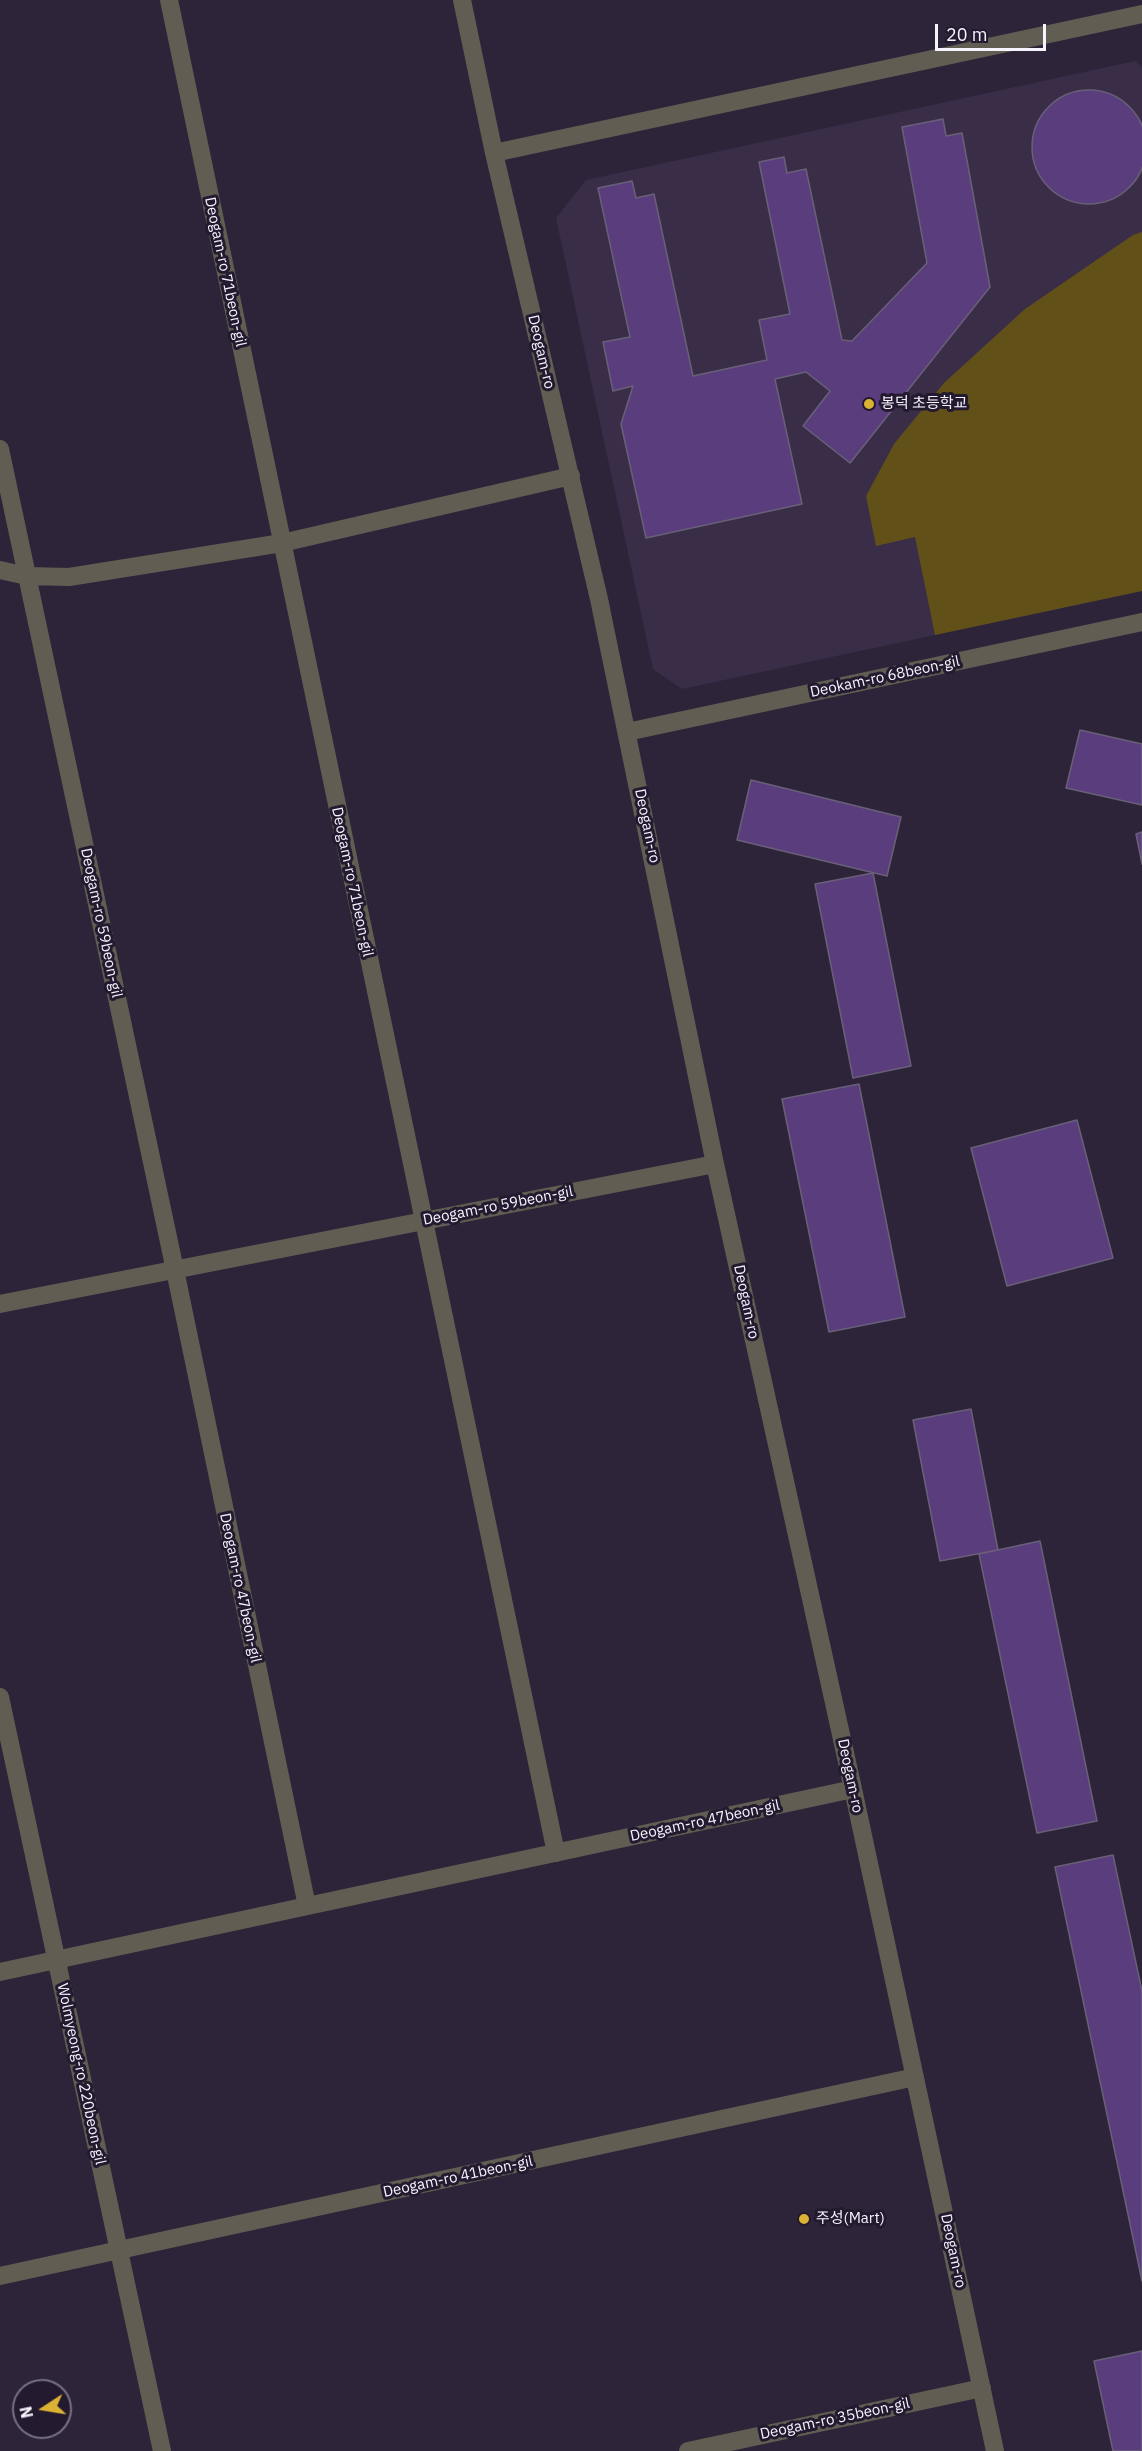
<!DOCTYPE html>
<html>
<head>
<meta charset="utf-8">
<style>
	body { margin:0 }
	#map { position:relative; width:1142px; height:2451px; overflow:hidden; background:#2d2439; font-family:"IBM Plex Sans",sans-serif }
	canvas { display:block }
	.north { position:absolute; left:12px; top:2379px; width:60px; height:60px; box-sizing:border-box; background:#231a2f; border:2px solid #777082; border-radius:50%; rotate:258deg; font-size:16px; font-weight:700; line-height:24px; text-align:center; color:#f6f2fe }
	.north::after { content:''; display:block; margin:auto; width:21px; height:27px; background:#dbb233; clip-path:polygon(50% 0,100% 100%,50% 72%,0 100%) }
	.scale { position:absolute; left:935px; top:24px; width:111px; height:27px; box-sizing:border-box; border:3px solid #f6f2fe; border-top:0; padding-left:8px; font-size:18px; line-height:21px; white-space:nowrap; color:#f6f2fe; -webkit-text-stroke:4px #231a2f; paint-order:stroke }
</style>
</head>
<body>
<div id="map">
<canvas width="1142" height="2451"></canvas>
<div class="north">N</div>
<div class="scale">20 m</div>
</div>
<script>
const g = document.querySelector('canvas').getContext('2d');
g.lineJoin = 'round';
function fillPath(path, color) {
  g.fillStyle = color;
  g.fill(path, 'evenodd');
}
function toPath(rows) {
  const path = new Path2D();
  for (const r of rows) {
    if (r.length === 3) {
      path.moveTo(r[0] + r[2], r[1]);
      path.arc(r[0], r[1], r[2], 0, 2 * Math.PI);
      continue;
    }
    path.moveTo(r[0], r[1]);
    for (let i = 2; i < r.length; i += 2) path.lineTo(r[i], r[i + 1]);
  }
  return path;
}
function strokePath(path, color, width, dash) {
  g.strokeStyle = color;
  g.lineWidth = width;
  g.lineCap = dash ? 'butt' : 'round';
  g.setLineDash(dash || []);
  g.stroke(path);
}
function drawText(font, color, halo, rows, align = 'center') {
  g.font = font + ' "IBM Plex Sans","Noto Sans KR",sans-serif';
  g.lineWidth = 6;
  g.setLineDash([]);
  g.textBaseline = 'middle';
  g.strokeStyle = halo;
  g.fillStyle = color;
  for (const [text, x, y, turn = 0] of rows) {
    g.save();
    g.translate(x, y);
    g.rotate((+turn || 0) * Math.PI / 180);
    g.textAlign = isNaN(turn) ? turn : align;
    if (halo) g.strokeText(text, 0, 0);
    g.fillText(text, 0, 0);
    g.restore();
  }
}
const built = toPath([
	[1135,61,1142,67,1142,591,682,689,653,669,556,218,586,180]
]);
const green = toPath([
	[1142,232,1142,591,935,635,915,537,876,546,866,496,894,444,944,383,1025,309,1133,235]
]);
const building = toPath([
	[1089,147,57],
	[943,119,946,136,962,133,990,287,850,463,803,426,830,391,806,372,775,379,802,504,646,538,621,424,633,386,613,391,603,342,630,337,598,188,632,181,636,198,654,194,693,376,767,360,759,320,790,314,759,162,784,157,787,173,806,169,842,340,852,341,927,263,902,127,943,119],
	[1080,730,1142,744,1142,805,1066,788,1080,730],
	[751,780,901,817,887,876,737,840,751,780],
	[1142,832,1142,864,1136,834,1142,832],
	[873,873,911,1066,853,1078,815,884,873,873],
	[859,1084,905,1317,829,1332,782,1099,859,1084],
	[1077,1120,1113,1258,1007,1286,971,1148,1077,1120],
	[971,1409,998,1550,940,1561,913,1420,971,1409],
	[1040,1541,1097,1821,1037,1833,979,1554,1040,1541],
	[1113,1855,1142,1991,1142,2281,1055,1867,1113,1855],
	[1142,2351,1142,2451,1113,2451,1094,2361,1142,2351]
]);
const minor = toPath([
	[169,0,556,1853],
	[462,0,494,153,599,599,715,1164,853,1789,995,2451],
	[494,153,1142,14],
	[0,449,175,1270,307,1906],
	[0,570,27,576,69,577,282,543,571,476],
	[627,732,1142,622],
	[0,1304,715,1164],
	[0,1697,162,2451],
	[0,1972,853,1789],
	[0,2276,915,2077],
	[688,2451,982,2388]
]);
const markers = [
	[869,404,6,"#dbb233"],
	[804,2219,6,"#dbb233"]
];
const streetNames = [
	["Deogam-ro 71beon-gil",225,272,78],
	["Deogam-ro",541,352,77],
	["Deokam-ro 68beon-gil",885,677,-12],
	["Deogam-ro",647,826,78],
	["Deogam-ro 71beon-gil",352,882,78],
	["Deogam-ro 59beon-gil",101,923,78],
	["Deogam-ro 59beon-gil",498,1206,-11],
	["Deogam-ro",746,1302,78],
	["Deogam-ro 47beon-gil",240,1588,78],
	["Deogam-ro",850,1776,78],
	["Deogam-ro 47beon-gil",705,1821,-12],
	["Wolmyeong-ro 220beon-gil",81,2074,78],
	["Deogam-ro 41beon-gil",458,2177,-12],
	["Deogam-ro",953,2251,78],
	["Deogam-ro 35beon-gil",835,2419,-12]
];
const poiNames = [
	["봉덕 초등학교",881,404],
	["주성(Mart)",816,2219]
];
fillPath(built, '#392d48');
fillPath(green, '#625019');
fillPath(building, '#5a3d7d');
strokePath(building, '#696078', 1.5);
strokePath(minor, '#615d52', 18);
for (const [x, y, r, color] of markers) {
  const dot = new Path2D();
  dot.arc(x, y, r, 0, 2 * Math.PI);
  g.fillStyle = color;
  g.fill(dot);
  strokePath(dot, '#231a2f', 2);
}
drawText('15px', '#f6f2fe', '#231a2f', streetNames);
drawText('15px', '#f6f2fe', '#231a2f', poiNames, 'left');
</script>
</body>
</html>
